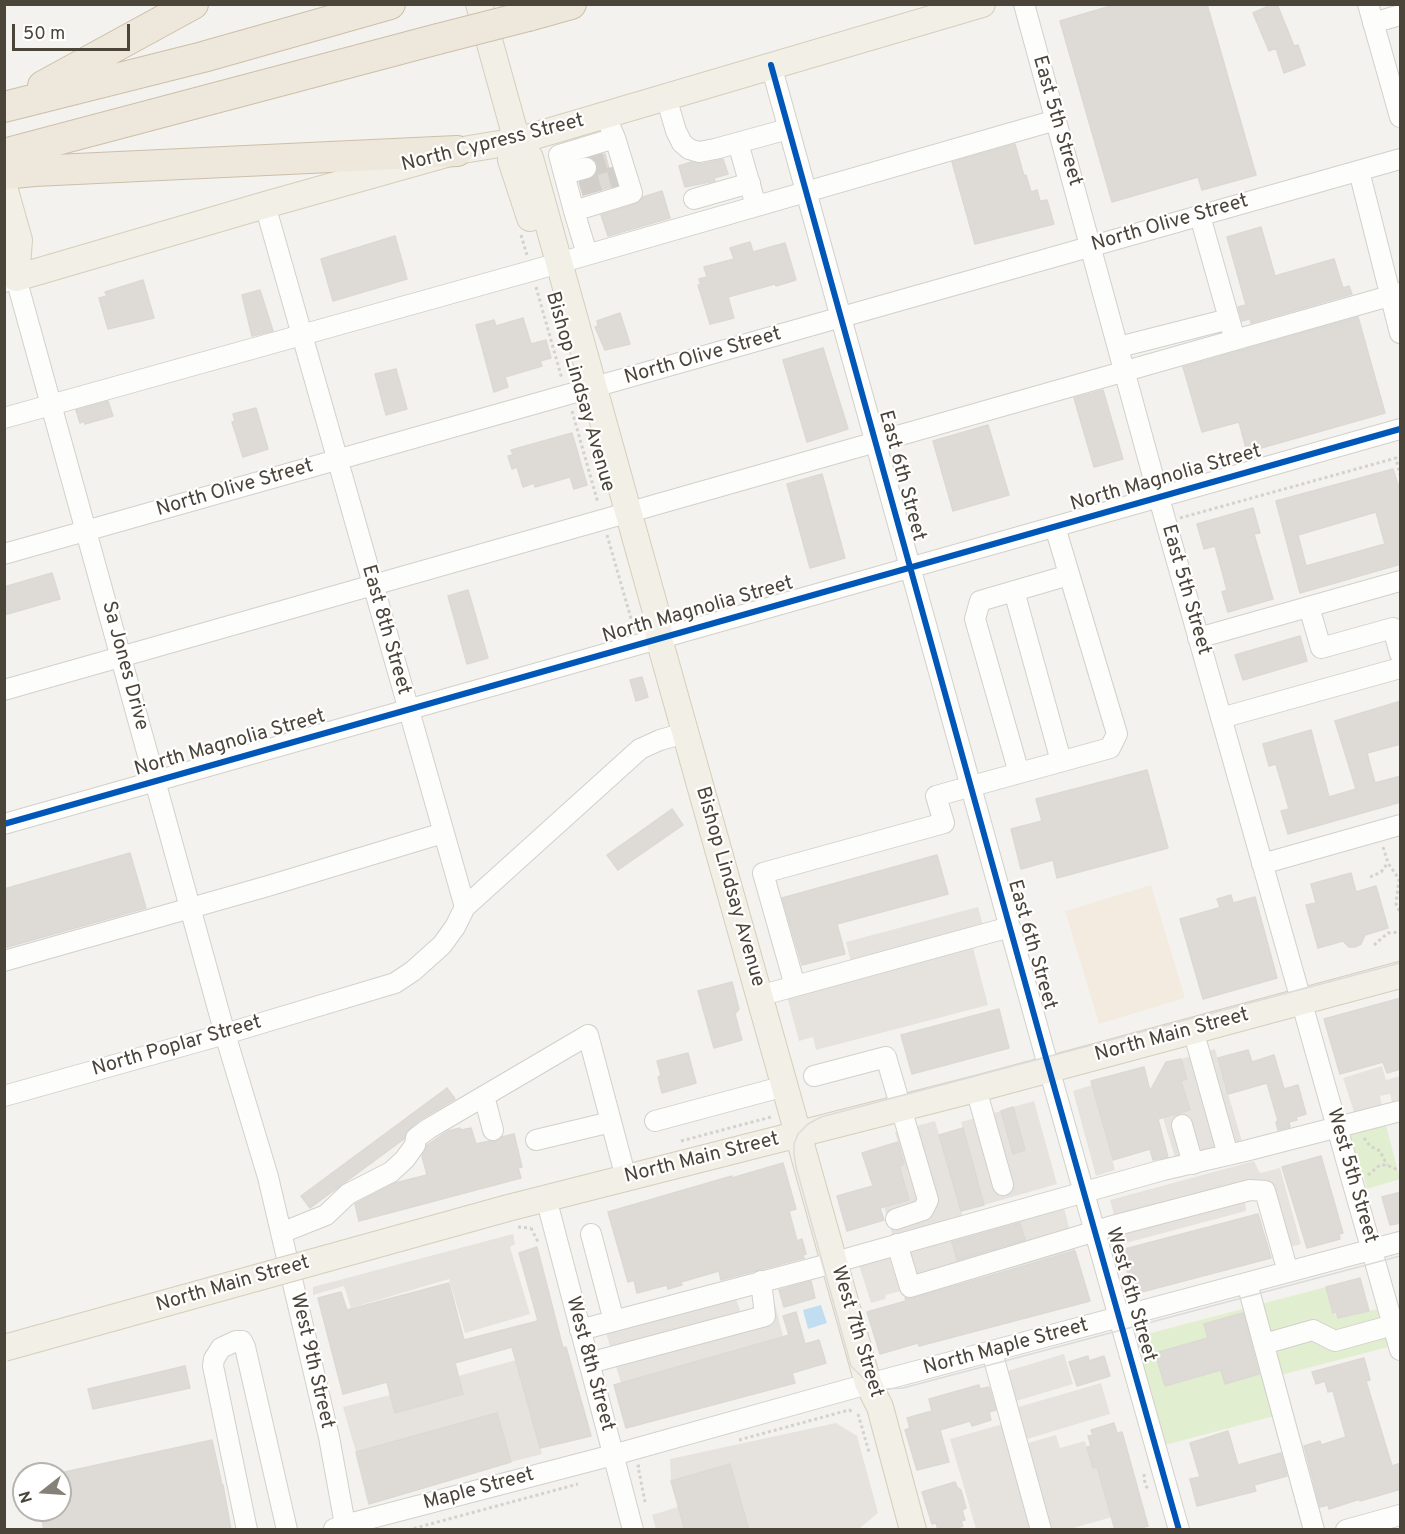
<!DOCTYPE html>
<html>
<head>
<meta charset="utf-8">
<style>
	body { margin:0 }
	#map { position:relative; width:1405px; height:1534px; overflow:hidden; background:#f4f2ee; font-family:Overpass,sans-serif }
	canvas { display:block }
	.frame { position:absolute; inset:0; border:6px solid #4b4439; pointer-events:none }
	.north { position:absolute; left:12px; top:1462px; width:60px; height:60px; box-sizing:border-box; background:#fff; border:2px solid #b7b4b0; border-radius:50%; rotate:253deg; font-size:16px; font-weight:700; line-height:24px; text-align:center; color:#4b4439 }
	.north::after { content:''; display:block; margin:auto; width:21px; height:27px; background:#868178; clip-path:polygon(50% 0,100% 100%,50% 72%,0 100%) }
	.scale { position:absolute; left:12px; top:24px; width:118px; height:27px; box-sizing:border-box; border:3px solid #4b4439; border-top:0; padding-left:8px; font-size:18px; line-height:21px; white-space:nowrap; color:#4b4439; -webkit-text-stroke:4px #fff; paint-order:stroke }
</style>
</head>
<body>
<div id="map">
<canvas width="1405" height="1534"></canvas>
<div class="frame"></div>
<div class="north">N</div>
<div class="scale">50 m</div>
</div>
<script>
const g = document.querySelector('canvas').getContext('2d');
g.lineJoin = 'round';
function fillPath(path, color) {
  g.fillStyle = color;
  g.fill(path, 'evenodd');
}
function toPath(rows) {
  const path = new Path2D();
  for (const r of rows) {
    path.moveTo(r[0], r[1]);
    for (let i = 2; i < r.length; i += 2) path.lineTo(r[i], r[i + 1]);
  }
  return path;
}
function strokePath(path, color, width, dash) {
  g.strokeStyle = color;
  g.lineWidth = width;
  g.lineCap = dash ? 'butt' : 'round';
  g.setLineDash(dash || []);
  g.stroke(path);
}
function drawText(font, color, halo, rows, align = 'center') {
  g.font = font + ' Overpass,sans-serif';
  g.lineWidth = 4.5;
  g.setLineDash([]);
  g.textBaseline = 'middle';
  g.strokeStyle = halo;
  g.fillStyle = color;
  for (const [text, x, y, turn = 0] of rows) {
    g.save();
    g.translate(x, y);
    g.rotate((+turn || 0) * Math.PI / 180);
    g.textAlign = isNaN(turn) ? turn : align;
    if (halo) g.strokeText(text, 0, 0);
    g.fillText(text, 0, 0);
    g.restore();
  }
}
const commercial = toPath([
	[1151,885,1185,998,1099,1024,1065,911]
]);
const industrial = toPath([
	[513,1234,515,1244,510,1247,530,1314,465,1333,449,1279,351,1308,344,1286,313,1295,313,1287]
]);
const green = toPath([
	[1385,1122,1400,1179,1367,1189,1363,1173,1355,1168,1348,1137,1351,1132],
	[1326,1287,1333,1313,1341,1318,1378,1309,1388,1347,1269,1378,1278,1415,1165,1445,1136,1337]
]);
const parking = toPath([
	[763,907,800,984,853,970,846,942,978,907,988,944,973,948,988,1005,816,1050,813,1037,799,1041],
	[1215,1049,1243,1145,1177,1164,1163,1118,1190,1110,1181,1081,1187,1079,1181,1059],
	[1382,1066,1386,1080,1400,1076,1400,1099,1392,1102,1390,1094,1380,1096,1382,1106,1355,1115,1343,1078],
	[1092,1085,1115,1170,1096,1176,1073,1091],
	[1034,1101,1057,1184,984,1205,961,1122,1001,1111,1013,1154,1025,1150,1013,1107],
	[935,1121,963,1217,893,1237,884,1207,909,1200,899,1166,904,1164,895,1132],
	[1254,1161,1260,1173,1280,1168,1301,1244,1273,1252,1260,1203,1256,1199,1245,1200,1246,1211,1122,1244,1110,1200],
	[1064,1208,1075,1251,905,1297,894,1255],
	[889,1256,900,1291,886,1295,885,1299,871,1303,859,1265],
	[772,1293,783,1336,621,1383,606,1333,736,1299,741,1313,751,1310,759,1298],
	[1064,1354,1073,1384,1013,1402,1015,1408,1101,1383,1110,1414,1024,1440,1025,1444,1056,1435,1060,1448,1085,1441,1093,1468,1097,1467,1112,1517,1070,1529,976,1529,950,1439,1003,1424,991,1376],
	[516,1360,542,1454,511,1462,497,1413,356,1452,343,1407,390,1395,396,1413,463,1394,458,1376],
	[836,1423,857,1436,878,1513,860,1528,656,1529,652,1515,678,1507,671,1481,670,1459]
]);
const water = toPath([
	[821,1305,827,1323,808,1329,803,1310]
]);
const building = toPath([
	[1117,4,1207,4,1256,175,1202,190,1198,177,1112,202,1060,21,1117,4],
	[1273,4,1277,4,1294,46,1298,45,1305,65,1284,73,1276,48,1269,51,1253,13,1273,4],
	[1015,144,1024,176,1026,175,1031,192,1037,190,1040,201,1047,200,1054,224,975,244,952,162,1015,144],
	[605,154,609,169,612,169,617,185,583,195,579,182,594,177,598,170,597,164,591,158,605,154],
	[723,159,728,174,714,178,715,181,685,187,679,166,691,162,701,164,723,159],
	[662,191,670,218,608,236,601,215,636,204,643,197,662,191],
	[1261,227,1275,276,1334,259,1343,288,1349,286,1352,294,1251,323,1250,319,1242,321,1238,307,1246,305,1227,237,1261,227],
	[395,236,407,279,333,301,321,259,395,236],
	[750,242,753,252,785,243,796,280,776,286,775,284,728,297,734,318,710,324,698,285,701,285,699,279,707,277,704,267,734,259,730,248,750,242],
	[143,280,154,318,108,329,99,298,107,296,105,292,143,280],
	[260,290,273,331,252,336,242,295,260,290],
	[620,313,630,344,605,350,595,327,598,326,597,321,620,313],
	[1358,317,1385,413,1247,452,1239,422,1202,432,1183,367,1358,317],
	[523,318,531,344,546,340,551,358,540,361,542,366,505,377,508,387,494,392,476,325,494,320,496,326,523,318],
	[823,348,848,429,807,442,783,360,823,348],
	[396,369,407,409,386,415,375,374,396,369],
	[1103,390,1123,459,1094,467,1074,398,1103,390],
	[108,401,113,416,85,424,84,421,80,423,76,410,108,401],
	[256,408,268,449,243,457,232,422,235,421,233,414,256,408],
	[988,425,1009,495,953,511,933,441,988,425],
	[572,433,587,485,574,489,570,477,535,487,534,483,523,487,517,467,512,469,508,456,513,455,511,450,572,433],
	[1393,469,1401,494,1401,564,1300,593,1276,501,1393,469],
	[1376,512,1385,544,1306,566,1298,535,1376,512],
	[822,474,845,558,810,568,787,484,822,474],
	[1253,508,1260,533,1254,534,1273,599,1228,612,1222,592,1227,590,1215,546,1204,549,1197,524,1253,508],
	[52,573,60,599,4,615,4,587,52,573],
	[468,590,488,658,467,664,448,596,468,590],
	[1300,636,1307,661,1243,680,1235,655,1300,636],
	[642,677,648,697,636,701,630,680,642,677],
	[1401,701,1401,744,1367,753,1375,783,1401,776,1401,802,1288,834,1281,811,1289,809,1276,764,1269,766,1263,744,1311,730,1329,797,1356,789,1335,721,1401,701],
	[1147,770,1168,848,1057,878,1053,860,1021,869,1011,829,1042,821,1036,799,1147,770],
	[672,809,683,825,618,870,607,855,672,809],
	[130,853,146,908,4,948,4,889,130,853],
	[937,855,948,894,837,924,845,954,802,965,782,898,937,855],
	[1351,873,1356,892,1376,886,1388,928,1365,935,1361,944,1355,947,1349,947,1343,941,1318,948,1306,905,1316,903,1311,884,1351,873],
	[1231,895,1233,903,1255,897,1277,978,1203,999,1180,919,1218,908,1220,907,1217,899,1231,895],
	[732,982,739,1009,735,1014,742,1040,714,1048,698,991,732,982],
	[1401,998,1401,1069,1387,1073,1383,1062,1340,1074,1324,1019,1401,998],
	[999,1009,1009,1048,912,1074,901,1035,999,1009],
	[1248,1050,1252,1062,1274,1055,1284,1089,1298,1085,1306,1114,1296,1117,1297,1120,1289,1122,1290,1127,1278,1130,1276,1122,1278,1121,1267,1083,1228,1094,1218,1058,1248,1050],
	[688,1053,696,1083,662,1093,658,1077,661,1075,657,1061,688,1053],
	[1181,1059,1187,1079,1181,1081,1190,1110,1158,1119,1168,1157,1153,1160,1150,1149,1113,1160,1091,1081,1144,1067,1150,1091,1166,1062,1181,1059],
	[447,1088,455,1099,421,1119,406,1132,404,1139,310,1208,301,1196,447,1088],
	[1013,1107,1025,1150,1013,1154,1001,1111,1013,1107],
	[460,1128,461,1130,471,1128,476,1144,489,1141,497,1141,502,1137,514,1134,522,1167,518,1168,521,1178,359,1221,355,1204,395,1183,427,1175,422,1156,427,1145,448,1131,460,1128],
	[963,1128,984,1205,961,1211,939,1135,963,1128],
	[898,1142,904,1164,899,1166,909,1200,880,1208,884,1220,847,1231,837,1196,873,1186,862,1153,898,1142],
	[1321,1156,1343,1233,1339,1234,1340,1239,1307,1248,1282,1167,1321,1156],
	[783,1163,796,1209,789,1211,797,1241,802,1239,806,1254,803,1255,804,1258,721,1280,719,1271,681,1282,682,1285,668,1289,667,1285,637,1293,634,1280,628,1282,608,1212,732,1176,732,1178,783,1163],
	[1401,1192,1401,1223,1390,1225,1382,1197,1401,1192],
	[1258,1214,1271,1258,1134,1294,1121,1250,1258,1214],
	[1020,1223,1025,1240,957,1260,952,1242,1020,1223],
	[537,1247,563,1348,566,1347,591,1436,540,1448,512,1347,455,1363,463,1394,395,1413,387,1382,343,1394,318,1298,341,1292,347,1310,449,1283,464,1340,538,1321,519,1253,537,1247],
	[1075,1251,1090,1301,919,1346,918,1343,880,1354,867,1312,906,1301,905,1298,913,1298,1075,1251],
	[1360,1278,1369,1311,1338,1318,1336,1312,1333,1313,1326,1287,1360,1278],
	[811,1281,815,1298,784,1307,779,1290,811,1281],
	[796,1312,805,1344,819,1340,826,1363,792,1373,795,1383,626,1428,614,1385,789,1335,783,1316,796,1312],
	[1243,1313,1259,1374,1225,1384,1221,1370,1165,1386,1155,1353,1208,1338,1204,1324,1243,1313],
	[1088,1356,1089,1361,1104,1356,1110,1376,1077,1386,1069,1362,1088,1356],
	[1364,1358,1370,1380,1366,1381,1392,1466,1401,1463,1401,1489,1360,1501,1360,1499,1329,1509,1328,1505,1320,1507,1304,1446,1320,1441,1321,1445,1346,1437,1333,1391,1328,1392,1325,1381,1316,1384,1312,1372,1364,1358],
	[185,1366,190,1388,93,1409,88,1389,185,1366],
	[979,1385,980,1389,989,1387,996,1410,989,1412,991,1420,972,1426,970,1421,940,1430,949,1462,917,1470,905,1430,910,1428,907,1418,932,1411,929,1399,979,1385],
	[497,1413,511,1462,369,1504,356,1452,497,1413],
	[1114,1423,1117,1433,1122,1432,1148,1526,1144,1527,1144,1530,1115,1530,1097,1467,1093,1468,1087,1447,1091,1446,1088,1436,1093,1435,1091,1430,1114,1423],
	[1228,1431,1238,1465,1281,1453,1287,1476,1254,1485,1256,1491,1197,1506,1190,1479,1200,1477,1190,1443,1228,1431],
	[212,1440,222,1485,223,1485,231,1530,44,1530,40,1510,60,1510,60,1473,212,1440],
	[730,1464,749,1530,685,1530,671,1481,730,1464],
	[955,1482,957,1487,961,1490,966,1508,962,1510,965,1520,961,1521,963,1526,952,1530,938,1530,936,1523,932,1524,922,1492,955,1482]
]);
const minorTunnel = toPath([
	[586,168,607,162],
	[580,186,621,175]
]);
const path = toPath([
	[521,235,527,255],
	[536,287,562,379],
	[572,411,598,503],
	[1180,518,1396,458,1400,475],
	[607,535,634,629],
	[1383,847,1388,863,1399,879,1396,904,1400,912],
	[1370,877,1381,872,1387,864],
	[1374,945,1388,933,1400,932,1400,933],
	[1364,1138,1370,1146,1380,1151,1387,1165],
	[681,1141,771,1117,771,1115],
	[1368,1175,1380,1165,1387,1165,1400,1171],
	[531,1228,538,1242],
	[858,1414,869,1452],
	[739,1440,849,1410,853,1412],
	[640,1466,638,1466,645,1502],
	[1144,1474,1145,1484,1149,1491],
	[408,1530,578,1484]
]);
const minor = toPath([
	[1024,4,1159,498,1400,1350],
	[1368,4,1400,117],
	[1373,23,1400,15],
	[771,65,1046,1058,1179,1530],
	[666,97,676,131,682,143,689,149,699,152,715,149,788,129],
	[605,115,615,138,632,193,574,211,559,155,615,138],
	[738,143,756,206],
	[1359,171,1400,333],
	[564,174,586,168],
	[694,199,750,183],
	[574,211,587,254],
	[1200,216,1235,340],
	[4,282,16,278,225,1034,268,1177,329,1437,346,1530],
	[1119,347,1229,319],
	[4,418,531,271,1056,120],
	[4,554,1400,159],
	[1014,591,1061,761],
	[1309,607,1321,648,1393,628,1400,654],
	[1198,638,1400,581],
	[4,690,1400,293],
	[1221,718,1400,668],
	[1019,773,975,619,980,601,1069,575],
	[4,824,1400,429],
	[1262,864,1400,825],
	[465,907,640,749,660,740,685,733],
	[4,961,268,886,443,833],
	[795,986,763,873,944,823,936,796,1110,748,1117,734,1055,527],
	[759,996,1010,927],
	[1193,1030,1228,1155],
	[814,1076,886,1057,928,1200,923,1210,896,1219],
	[976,1089,1003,1185],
	[4,1096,225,1034,395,983,413,971,442,945,455,927,465,907,265,205],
	[484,1096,493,1130],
	[655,1121,785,1086],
	[1182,1125,1193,1164],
	[536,1140,611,1122],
	[546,1198,633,1530],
	[281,1233,326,1215,348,1194,391,1172,405,1159,415,1145,416,1138,428,1129,588,1035,626,1178],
	[591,1234,614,1321],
	[897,1244,910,1287,1109,1227,1250,1190,1265,1191,1288,1272],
	[1247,1283,1314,1530],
	[580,1330,818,1267,1163,1170,1245,1151,1400,1111],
	[1264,1344,1313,1330,1335,1341,1393,1325],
	[992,1352,1041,1530],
	[589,1363,765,1316,761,1281],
	[334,1529,345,1525,613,1455,846,1390,1400,1242],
	[247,1530,213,1366,214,1359,221,1348,236,1341,242,1341,245,1347,287,1530],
	[1346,1530,1400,1515]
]);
const major = toPath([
	[479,4,517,141,530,158,658,619,659,639,868,1383,880,1407,913,1530],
	[517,141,511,160,530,218],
	[4,187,19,240,16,278],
	[16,278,265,205,457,151,517,141,982,4],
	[508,1208,976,1089,1400,975]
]);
const highway = toPath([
	[528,16,571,4],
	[43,86,193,4],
	[4,107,203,57,390,4],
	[4,154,438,39],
	[4,174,34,171,457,151]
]);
const tram = toPath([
	[1400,963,821,1117,808,1124,798,1134,794,1144,794,1154,796,1167,851,1366,868,1383,885,1389,903,1388,1400,1256]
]);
const pathBridge = toPath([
	[518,1227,531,1228]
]);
const majorBridge = toPath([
	[4,1348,508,1208]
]);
const highwayBridge = toPath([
	[438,39,528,16]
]);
const cycleway = toPath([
	[771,65,1046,1058,1179,1530],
	[4,824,1400,429]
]);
const streetNames = [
	["East 5th Street",1056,121,74],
	["North Cypress Street",493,144,-14],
	["North Olive Street",1170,224,-16],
	["North Olive Street",703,357,-16],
	["Bishop Lindsay Avenue",579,392,74],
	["East 6th Street",901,476,75],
	["North Magnolia Street",1166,479,-16],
	["North Olive Street",235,489,-16],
	["East 5th Street",1185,590,74],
	["North Magnolia Street",698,611,-16],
	["East 8th Street",385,630,74],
	["Sa Jones Drive",124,666,75],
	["North Magnolia Street",230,744,-16],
	["Bishop Lindsay Avenue",729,887,74],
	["East 6th Street",1031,945,74],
	["North Main Street",1172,1036,-15],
	["North Poplar Street",177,1047,-16],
	["North Main Street",702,1159,-14],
	["West 5th Street",1351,1176,74],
	["North Main Street",233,1285,-16],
	["West 6th Street",1130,1295,74],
	["West 7th Street",856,1332,73],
	["North Maple Street",1006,1348,-15],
	["West 9th Street",311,1361,77],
	["West 8th Street",589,1364,75],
	["Maple Street",479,1490,-15]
];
fillPath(commercial, '#f3ebdf');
fillPath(industrial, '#e6e2de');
fillPath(green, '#e1eecf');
fillPath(parking, '#e6e3df');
fillPath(water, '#c0ddf1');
fillPath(building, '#dedbd6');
strokePath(building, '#dcd9d4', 1.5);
strokePath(minorTunnel, '#d2cfca', 20, [20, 10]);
strokePath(minor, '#d2d0cb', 22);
strokePath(major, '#d6cebb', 28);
strokePath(highway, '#ccbfa9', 32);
strokePath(path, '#d3d2cc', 3, [3, 3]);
strokePath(minor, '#fdfdfc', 20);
strokePath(major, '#f2efe6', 26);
strokePath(highway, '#ede8db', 30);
strokePath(tram, '#dbdbda', 1.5);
strokePath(majorBridge, '#d6cebb', 28, []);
strokePath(highwayBridge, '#ccbfa9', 32, []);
strokePath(pathBridge, '#d3d2cc', 3, [3, 3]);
strokePath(majorBridge, '#f2efe6', 26);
strokePath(highwayBridge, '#ede8db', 30);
strokePath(cycleway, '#0057b8', 6);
drawText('20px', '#4b4439', '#fff', streetNames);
</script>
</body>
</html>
